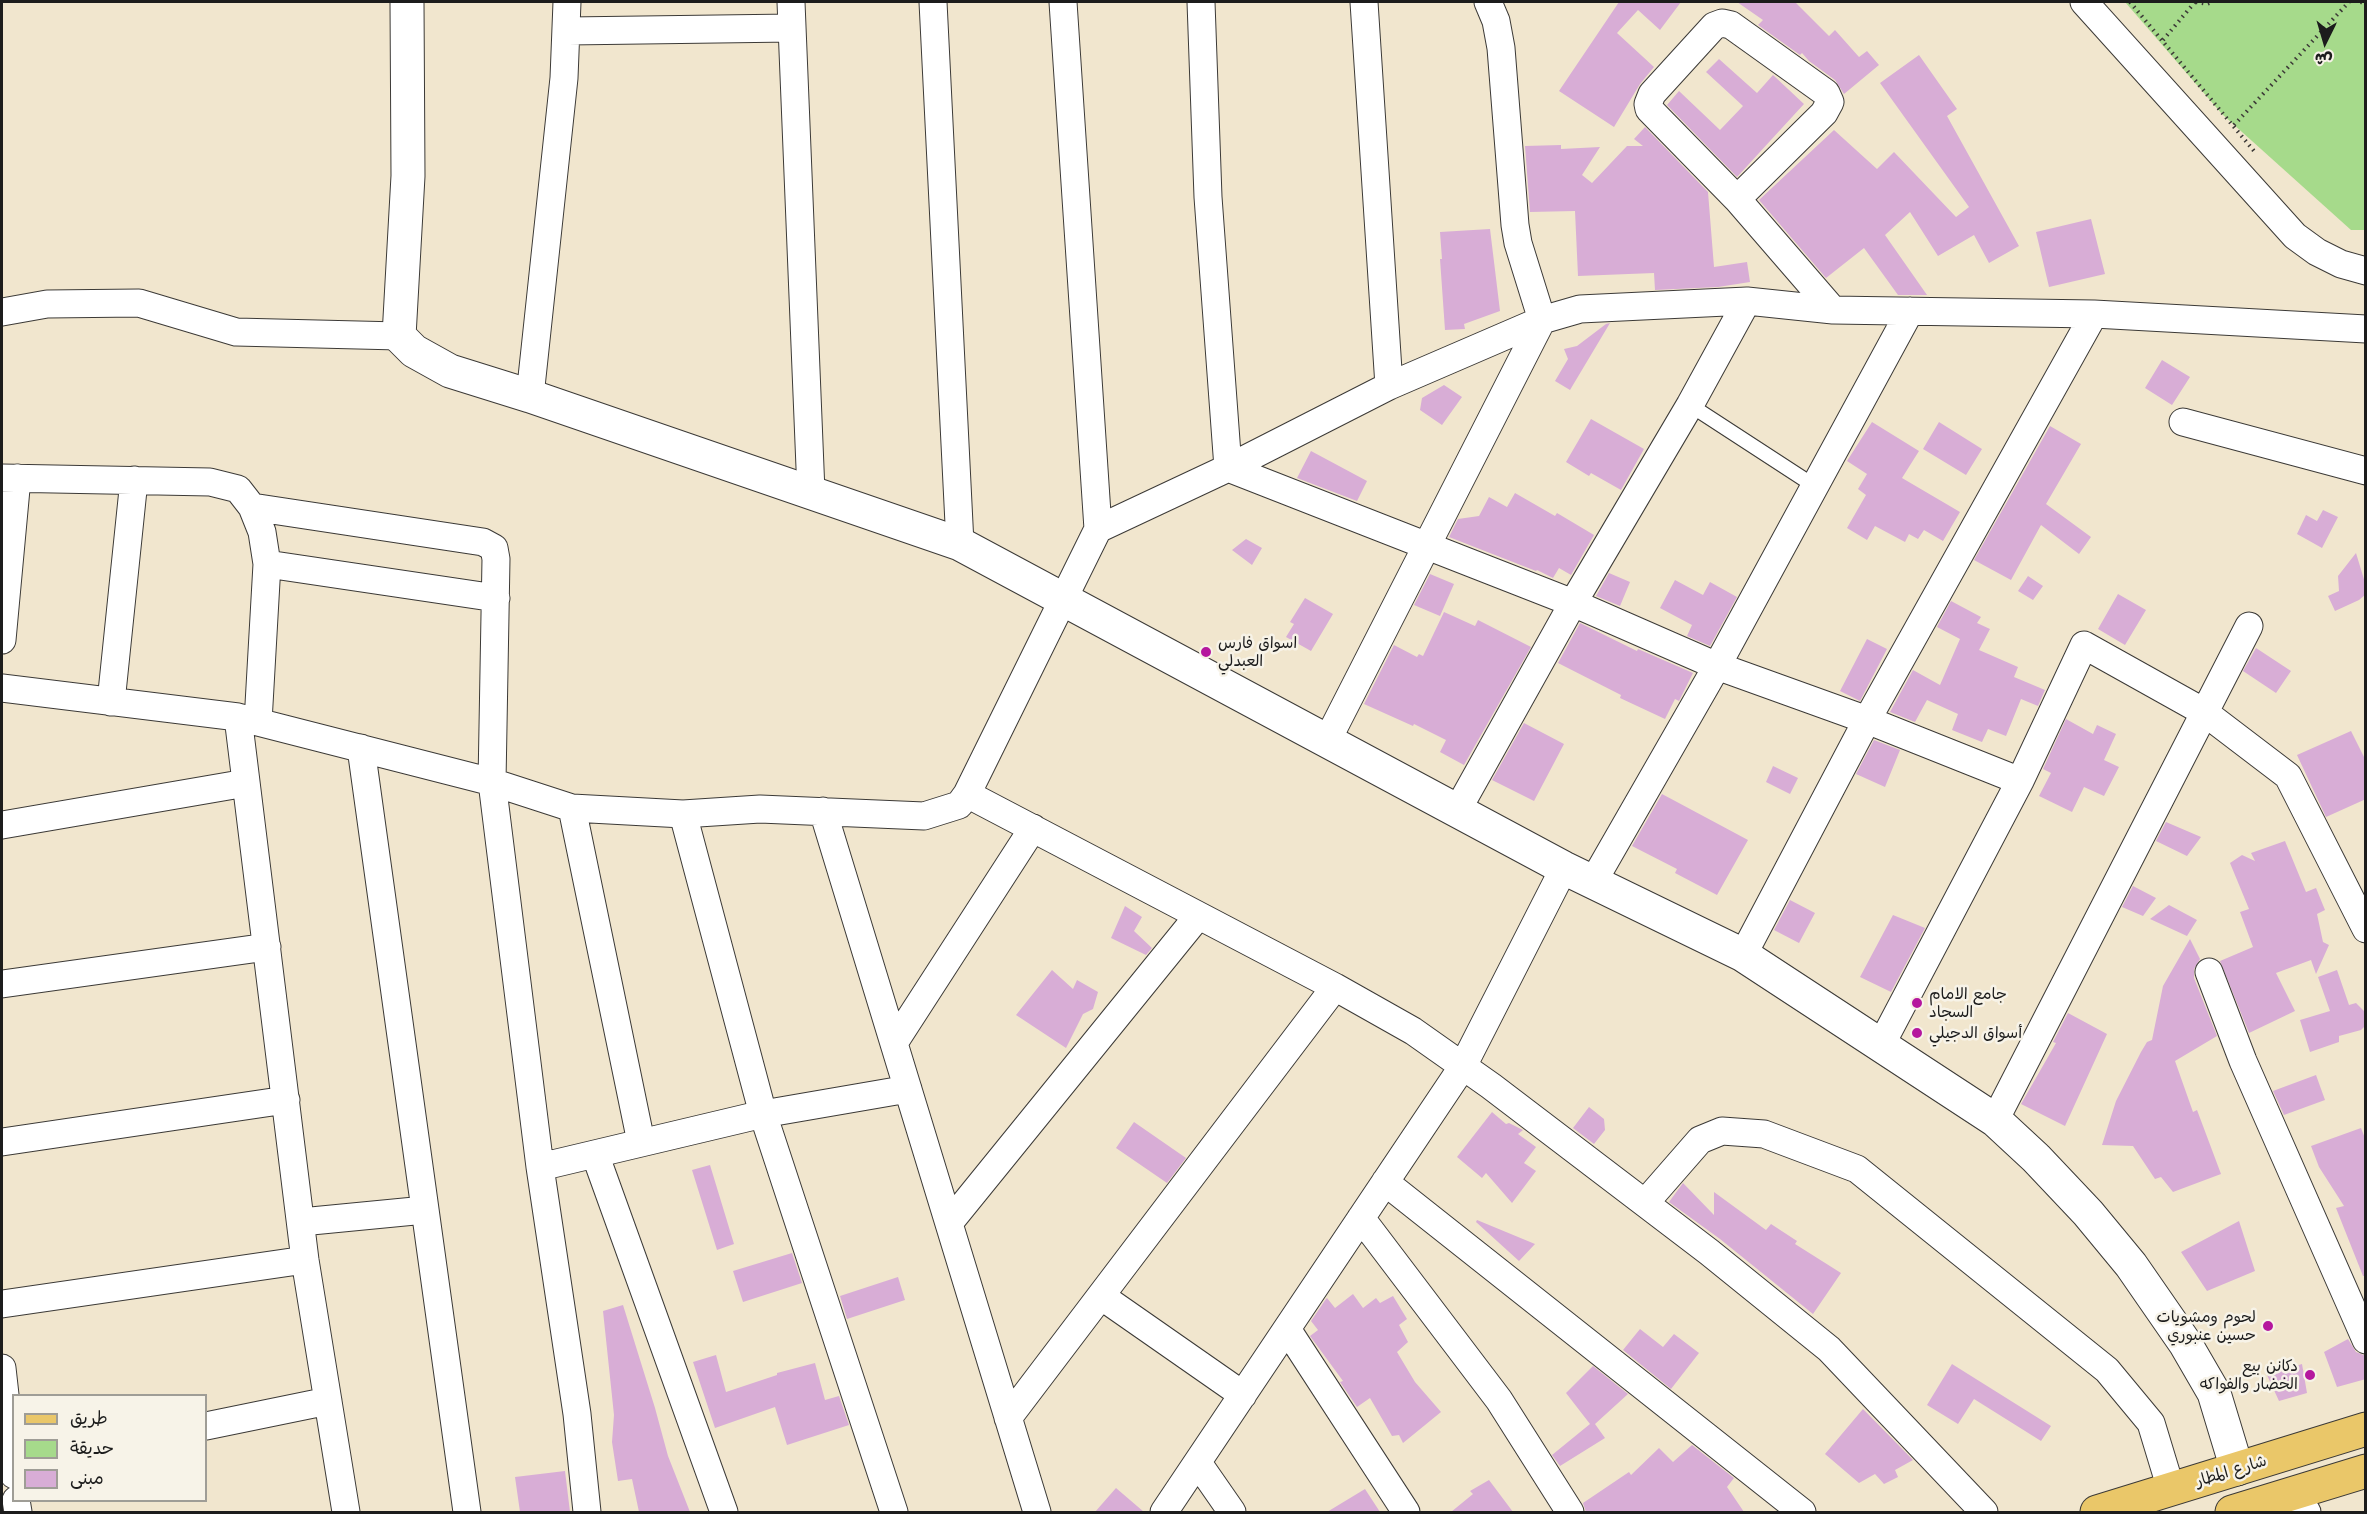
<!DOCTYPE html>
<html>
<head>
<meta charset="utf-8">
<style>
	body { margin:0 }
	#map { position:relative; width:2367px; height:1514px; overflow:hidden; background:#f1e6ce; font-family:Mali,"Playpen Sans Arabic",sans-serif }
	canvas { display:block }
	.frame { position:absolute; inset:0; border:3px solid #1c1c1c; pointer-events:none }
	.legend { position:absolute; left:12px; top:1394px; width:195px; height:108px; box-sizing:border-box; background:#f7f3e8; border:2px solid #9f9d96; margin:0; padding:8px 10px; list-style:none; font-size:18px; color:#1c1c1c }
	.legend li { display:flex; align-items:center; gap:12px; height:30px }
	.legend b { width:30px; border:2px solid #9f9d96 }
	.north { position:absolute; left:2295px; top:12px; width:60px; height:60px; -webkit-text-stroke:4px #f7f3e8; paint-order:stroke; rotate:185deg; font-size:16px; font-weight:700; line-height:24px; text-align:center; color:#1c1c1c }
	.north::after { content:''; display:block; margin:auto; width:21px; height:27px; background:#1c1c1c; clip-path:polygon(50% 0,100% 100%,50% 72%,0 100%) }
</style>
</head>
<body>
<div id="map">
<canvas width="2367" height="1514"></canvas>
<div class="frame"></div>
<ul class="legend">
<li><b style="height:8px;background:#eac769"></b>طريق</li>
<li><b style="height:16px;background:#a6da8b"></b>حديقة</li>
<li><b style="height:16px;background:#d8add6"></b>مبنى</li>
</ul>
<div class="north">ش</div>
</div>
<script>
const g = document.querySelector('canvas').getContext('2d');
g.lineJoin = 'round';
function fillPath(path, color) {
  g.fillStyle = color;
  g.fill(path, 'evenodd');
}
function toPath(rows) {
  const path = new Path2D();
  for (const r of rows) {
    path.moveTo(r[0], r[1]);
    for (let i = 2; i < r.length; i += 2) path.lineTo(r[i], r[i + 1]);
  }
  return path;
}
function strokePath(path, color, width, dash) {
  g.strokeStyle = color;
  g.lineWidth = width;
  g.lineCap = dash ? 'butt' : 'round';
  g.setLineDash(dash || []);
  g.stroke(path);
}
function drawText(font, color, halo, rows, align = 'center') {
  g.font = font + ' Mali,"Playpen Sans Arabic",sans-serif';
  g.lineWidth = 5;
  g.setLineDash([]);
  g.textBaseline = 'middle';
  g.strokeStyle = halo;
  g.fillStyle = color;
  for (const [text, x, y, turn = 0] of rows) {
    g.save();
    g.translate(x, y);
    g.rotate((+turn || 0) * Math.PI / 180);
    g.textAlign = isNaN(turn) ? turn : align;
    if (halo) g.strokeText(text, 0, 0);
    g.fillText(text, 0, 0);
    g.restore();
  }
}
const green = toPath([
	[2125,2,2365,2,2365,230,2351,230,2222,114]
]);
const building = toPath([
	[1619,2,1681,2,1660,30,1638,10,1617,33,1654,67,1640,84,1614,127,1559,91],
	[1737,2,1795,2,1829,36,1835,30,1859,57,1867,51,1879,65,1844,94,1835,80,1809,61,1802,53,1800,55,1758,25,1763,20],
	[1919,55,1957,109,1947,116,2019,246,1989,263,1974,235,1938,256,1910,212,1885,235,1927,295,1898,295,1864,248,1826,278,1759,200,1834,130,1877,169,1894,152,1956,217,1969,207,1880,83],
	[1719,59,1757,93,1773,75,1804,104,1737,177,1667,105,1679,91,1720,130,1743,106,1706,72],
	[1645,127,1708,192,1714,267,1747,262,1750,282,1718,287,1655,290,1654,273,1578,276,1575,211,1530,212,1525,146,1561,145,1561,149,1600,147,1582,175,1592,183,1627,146,1643,146,1634,139],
	[2091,219,2105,274,2049,287,2036,232],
	[1490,229,1500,311,1464,324,1465,329,1445,330,1440,259,1442,259,1440,232],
	[1610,323,1570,390,1555,381,1568,359,1564,349,1577,346,1606,324],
	[2162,360,2190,377,2172,405,2145,388],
	[1444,385,1462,397,1442,425,1420,410,1422,398],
	[1591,419,1644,449,1621,490,1591,473,1589,476,1566,462],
	[1872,422,1919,451,1902,478,1960,512,1943,541,1924,530,1918,539,1909,534,1905,542,1875,526,1867,540,1847,528,1866,495,1858,489,1867,474,1847,461],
	[1939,422,1982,449,1966,475,1923,449],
	[2050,426,2081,444,2046,504,2091,537,2079,554,2041,525,2011,580,1974,560],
	[1311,451,1367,481,1357,501,1297,478],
	[1515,493,1555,516,1557,513,1594,535,1571,575,1559,568,1553,578,1537,570,1536,571,1449,537,1458,519,1479,516,1489,497,1507,507],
	[2323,510,2338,517,2322,548,2297,534,2306,515,2317,521],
	[1246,539,1262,548,1252,565,1232,550],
	[2356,553,2366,586,2366,594,2359,600,2335,611,2328,596,2339,591,2338,576],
	[1609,573,1630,582,1620,606,1596,596],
	[1430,574,1454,584,1440,616,1414,605],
	[2028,576,2043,586,2033,600,2018,591],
	[1675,580,1703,595,1710,582,1737,597,1710,646,1687,636,1692,625,1660,608],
	[2118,594,2146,610,2125,645,2098,629],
	[1305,598,1333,614,1311,651,1286,637,1294,624,1290,622],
	[1951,601,1981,617,1977,623,1990,629,1979,650,2018,667,2014,677,2045,690,2038,706,2021,699,2006,736,1988,729,1982,742,1952,730,1958,714,1927,700,1915,722,1890,712,1913,670,1940,685,1960,639,1937,627],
	[1444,612,1475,626,1478,620,1531,647,1464,765,1440,752,1446,740,1414,724,1413,726,1364,704,1394,645,1417,657,1419,654,1423,656],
	[1580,623,1637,651,1638,649,1693,673,1679,701,1675,699,1665,719,1620,698,1621,695,1558,663],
	[1867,639,1887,649,1860,701,1840,691],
	[2256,648,2291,671,2276,693,2243,671],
	[2066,719,2093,734,2097,725,2116,734,2104,760,2119,767,2104,796,2084,787,2072,812,2039,796,2051,773,2043,769],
	[1524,723,1564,744,1534,801,1492,780],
	[2351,731,2366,761,2366,799,2326,817,2297,755],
	[1874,740,1900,750,1885,787,1856,774],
	[1773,766,1798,778,1790,794,1766,782],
	[1662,794,1748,840,1717,895,1675,873,1677,869,1632,846],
	[2166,822,2201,837,2187,856,2156,841],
	[2285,841,2306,892,2316,888,2325,910,2317,914,2323,942,2329,945,2316,974,2311,960,2276,973,2295,1011,2249,1033,2220,961,2253,947,2240,912,2249,909,2230,863,2242,855,2255,861,2251,853],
	[2133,886,2156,898,2143,916,2122,907],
	[1790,900,1815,913,1799,943,1774,930],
	[2169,905,2197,920,2187,936,2150,919],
	[1125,906,1142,917,1134,931,1152,948,1146,955,1111,938],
	[1893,915,1925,928,1891,992,1860,977],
	[2190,939,2200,959,2194,969,2194,978,2217,1036,2175,1061,2193,1112,2197,1110,2221,1174,2173,1192,2161,1177,2155,1179,2133,1146,2102,1145,2116,1101,2141,1052,2147,1042,2152,1040,2163,986],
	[1052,970,1073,989,1077,980,1098,992,1093,1009,1083,1014,1066,1048,1016,1015],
	[2337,970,2349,1005,2356,1003,2366,1013,2366,1025,2361,1030,2339,1036,2339,1042,2310,1052,2300,1020,2330,1011,2318,977],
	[2068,1013,2107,1034,2065,1126,2021,1104,2056,1043,2053,1042],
	[2316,1075,2325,1100,2284,1115,2273,1091],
	[1589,1107,1604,1119,1605,1130,1594,1144,1573,1128],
	[1492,1112,1506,1124,1509,1123,1523,1130,1518,1134,1536,1147,1524,1163,1536,1171,1512,1203,1486,1173,1482,1178,1457,1157],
	[1134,1122,1186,1158,1167,1183,1116,1148],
	[2361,1128,2366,1141,2366,1276,2363,1276,2336,1208,2344,1206,2319,1167,2311,1146],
	[710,1165,734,1244,717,1250,692,1170],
	[1683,1183,1714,1215,1714,1192,1766,1230,1771,1224,1797,1241,1795,1244,1841,1273,1813,1314,1720,1239,1669,1202],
	[1477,1220,1535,1244,1519,1261,1476,1222],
	[2239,1221,2255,1271,2207,1291,2181,1252],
	[792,1253,802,1283,743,1302,733,1271],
	[898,1277,905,1300,847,1319,840,1296],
	[1353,1294,1363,1308,1376,1298,1380,1303,1393,1296,1407,1319,1399,1325,1408,1342,1397,1352,1415,1382,1441,1412,1403,1443,1399,1435,1392,1436,1370,1398,1357,1407,1340,1382,1343,1381,1310,1336,1318,1330,1311,1321,1326,1299,1327,1298,1335,1308],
	[623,1305,655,1408,668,1456,690,1512,639,1512,632,1479,618,1481,612,1442,614,1415,603,1311],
	[1640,1329,1663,1347,1674,1334,1699,1353,1671,1389,1623,1350],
	[2348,1339,2356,1352,2366,1356,2366,1379,2337,1387,2324,1352],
	[716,1355,726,1392,777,1375,777,1373,815,1363,825,1400,839,1396,849,1425,787,1445,775,1407,715,1428,693,1362],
	[1952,1364,2051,1426,2041,1441,1974,1399,1958,1424,1927,1405],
	[2302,1364,2307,1393,2279,1401,2267,1375],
	[1593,1366,1628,1394,1595,1424,1605,1438,1560,1466,1552,1455,1590,1424,1566,1393],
	[1863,1409,1913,1460,1895,1470,1898,1477,1884,1484,1875,1474,1859,1483,1825,1454],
	[1692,1445,1734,1478,1727,1487,1744,1512,1586,1512,1583,1503,1629,1472,1631,1475,1659,1448,1673,1462],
	[565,1471,570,1512,520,1512,515,1477],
	[1489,1480,1513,1512,1451,1512,1473,1494,1470,1491],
	[1116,1488,1144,1512,1095,1512],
	[1365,1489,1380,1512,1327,1512]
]);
const path = toPath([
	[2130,2,2254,151],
	[2196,2,2207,4,2212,2],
	[2361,2,2366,5],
	[2163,40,2195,2],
	[2234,125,2349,2]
]);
const service = toPath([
	[1690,405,1816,487]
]);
const minor = toPath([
	[791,2,811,492],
	[933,2,960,544],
	[1063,2,1098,529],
	[1201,2,1208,197,1228,468,1573,603,1717,666,1867,720,2020,781],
	[1364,2,1389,386],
	[2084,2,2295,236,2317,252,2341,264,2366,271],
	[568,31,792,28],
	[1737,199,1824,113,1830,102,1826,93,1731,25,1722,23,1714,26,1652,94,1648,104,1649,109,1737,199,1833,310],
	[2,312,47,304,139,303,236,332,399,336],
	[530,396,564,78,567,2],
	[2183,422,2366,471],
	[2,478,210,482,238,489,252,507,262,532,267,564,258,722],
	[252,507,483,542,494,548,496,559,492,782,540,1167,577,1414,587,1512],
	[267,564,496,598],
	[2,640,17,478],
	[2,688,238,717,492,782,572,808,683,814,760,809,924,816,959,805,967,794,1098,529,1228,468,1389,386,1542,320,1580,309,1747,301,1833,310,2094,314,2366,329],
	[111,702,134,480],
	[238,717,305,1260,346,1512],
	[1328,739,1542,320,1518,243,1515,225,1501,48,1496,21,1488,2],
	[361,748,467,1512],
	[967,794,1335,987,1413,1031,1491,1086,1709,1252,1829,1349,1984,1512],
	[572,808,641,1142],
	[1458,809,1573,603,1690,405,1747,301],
	[823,811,1037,1512],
	[683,814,763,1114,894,1512],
	[2,825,246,783],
	[1593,882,1717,666,1910,311],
	[1743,955,1867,720,2094,314],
	[2209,972,2243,1061,2366,1340],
	[2,984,267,947],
	[894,1043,1033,828],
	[1881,1045,2020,781,2084,645,2204,712,2288,776,2366,929],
	[1995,1120,2249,626],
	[2,1142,286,1100],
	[595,1154,724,1512],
	[540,1167,763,1114,908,1089],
	[1385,1182,1802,1512],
	[1645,1203,1700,1140,1722,1131,1764,1134,1857,1169,2107,1370,2151,1423,2171,1489],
	[1361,1218,1499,1400,1570,1512],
	[301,1222,425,1210],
	[949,1223,1198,916],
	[1101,1296,1243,1395],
	[2,1304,305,1260],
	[1287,1329,1406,1512],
	[2,1368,14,1475],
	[1008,1418,1335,987],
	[206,1426,328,1401],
	[1198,1463,1232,1512],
	[2294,1493,2307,1512],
	[16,1500,18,1512],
	[1164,1512,1463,1066,1564,868]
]);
const tertiary = toPath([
	[407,2,408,176,399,336,414,351,450,371,530,396,960,544,1564,868,1743,955,1995,1120,2036,1158,2088,1213,2131,1265,2185,1343,2214,1393,2237,1469]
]);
const primary = toPath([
	[2097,1512,2366,1429],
	[2232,1512,2366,1471]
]);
const markers = [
	[1206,652,6,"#b5179e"],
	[1917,1003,6,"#b5179e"],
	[1917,1033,6,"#b5179e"],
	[2268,1326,6,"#b5179e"],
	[2310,1375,6,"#b5179e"]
];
const poiNames = [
	["اسواق فارس",1218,643],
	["العبدلي",1218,661],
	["جامع الامام",1929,994],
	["السجاد",1929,1012],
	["أسواق الدجيلي",1929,1033],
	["لحوم ومشويات",2256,1317,"right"],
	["حسين عنبوري",2256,1335,"right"],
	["دكانن بيع",2298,1366,"right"],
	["الخضار والفواكه",2298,1384,"right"]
];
const streetNames = [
	["شارع المطار",2231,1471,-17]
];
fillPath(green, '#a6da8b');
fillPath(building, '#d8add6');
strokePath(service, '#3c3a37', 16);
strokePath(minor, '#3c3a37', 29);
strokePath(tertiary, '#3c3a37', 35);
strokePath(primary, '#3c3a37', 35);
strokePath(path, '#3c3a37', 4, [1.5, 4.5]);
strokePath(service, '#fff', 14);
strokePath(minor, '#fff', 27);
strokePath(tertiary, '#fff', 33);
strokePath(primary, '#eac769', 33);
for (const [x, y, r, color] of markers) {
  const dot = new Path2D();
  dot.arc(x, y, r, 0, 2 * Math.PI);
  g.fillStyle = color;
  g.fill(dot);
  strokePath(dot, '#f7f3e8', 2);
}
drawText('16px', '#1c1c1c', '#f7f3e8', poiNames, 'left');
drawText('16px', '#1c1c1c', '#f7f3e8', streetNames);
</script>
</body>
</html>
